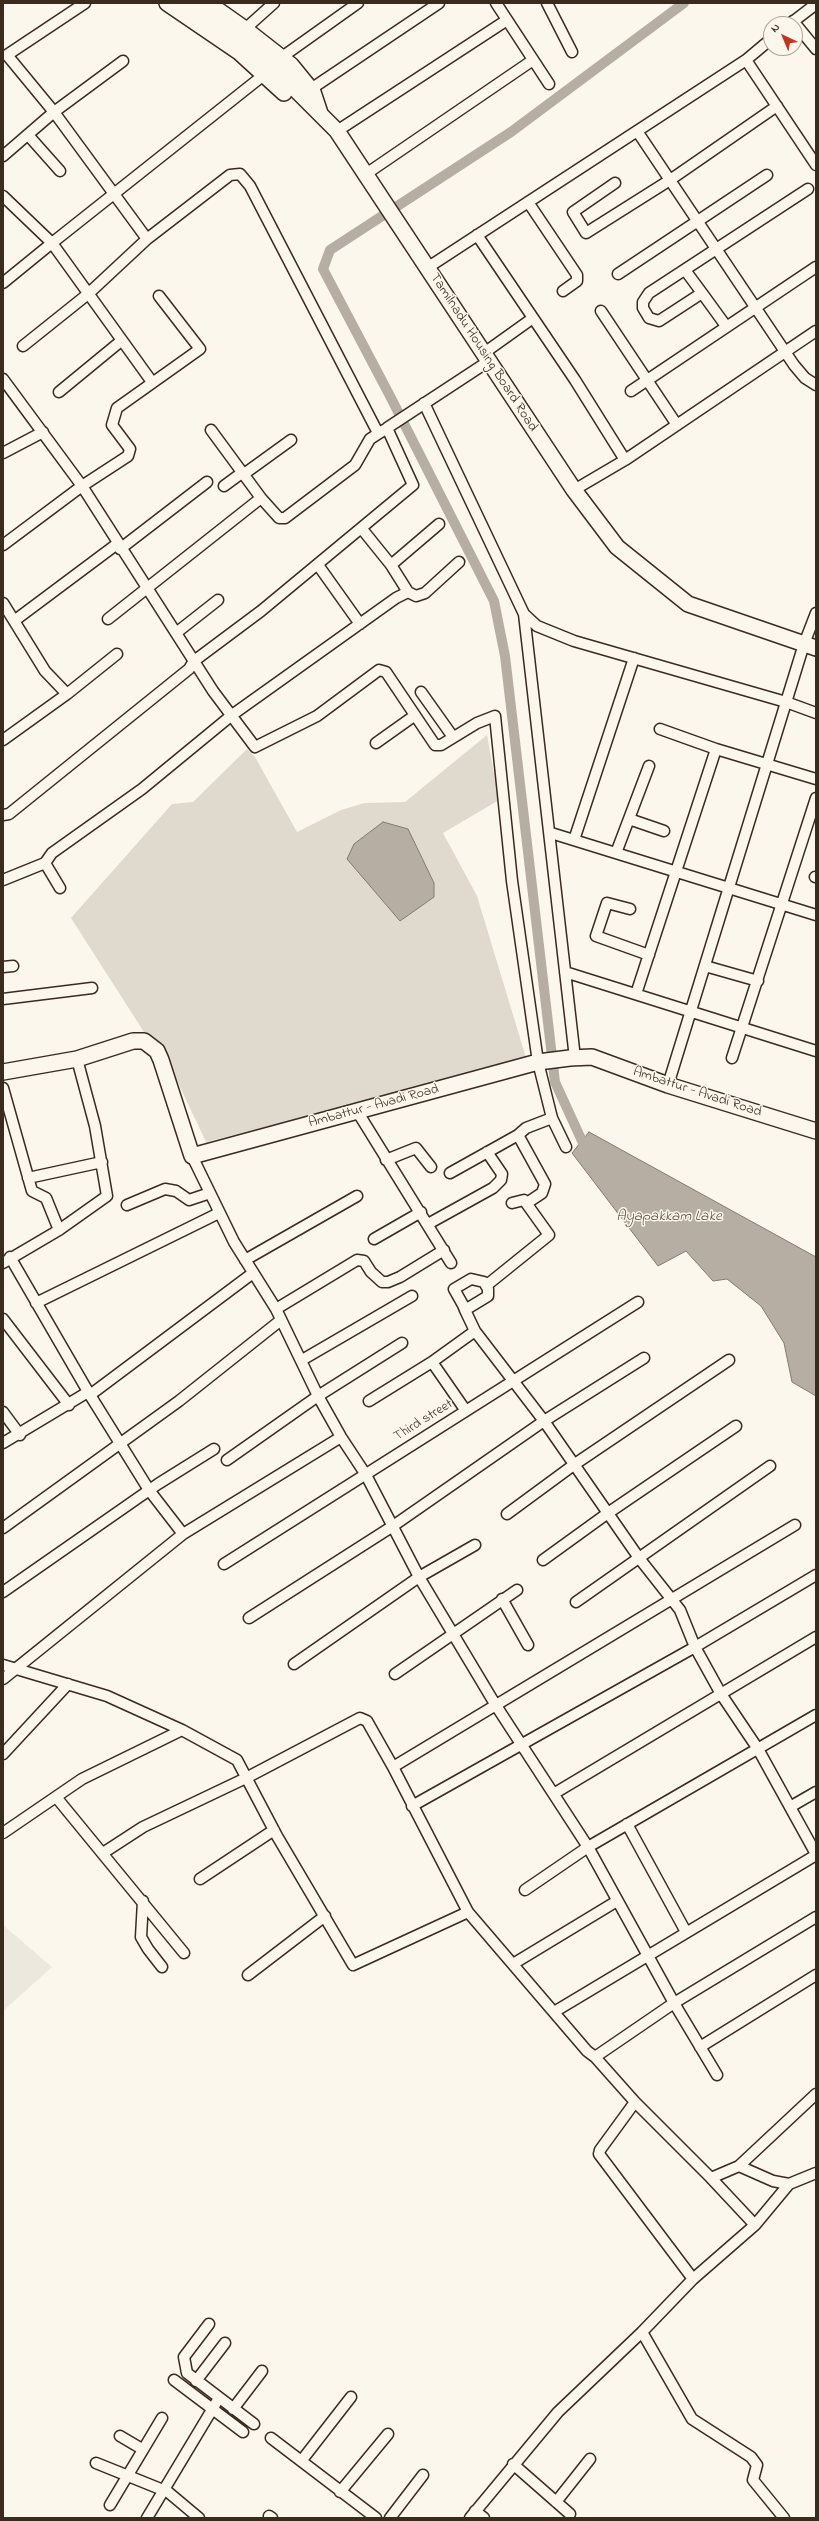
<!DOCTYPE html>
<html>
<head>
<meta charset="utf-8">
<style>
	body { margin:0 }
	#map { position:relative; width:819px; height:2521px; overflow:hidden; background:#fbf7ec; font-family:"Indie Flower",sans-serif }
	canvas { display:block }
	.frame { position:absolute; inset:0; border:4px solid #3b2a1e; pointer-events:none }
	.north { position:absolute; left:763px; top:16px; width:40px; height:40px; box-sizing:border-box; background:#fbf7ec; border:1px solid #aea59a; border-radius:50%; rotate:316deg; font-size:11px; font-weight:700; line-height:16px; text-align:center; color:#3b2a1e }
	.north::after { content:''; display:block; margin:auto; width:14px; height:18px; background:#c8321e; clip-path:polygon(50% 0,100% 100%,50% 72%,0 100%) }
</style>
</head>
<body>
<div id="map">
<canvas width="819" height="2521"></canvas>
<div class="frame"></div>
<div class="north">N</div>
</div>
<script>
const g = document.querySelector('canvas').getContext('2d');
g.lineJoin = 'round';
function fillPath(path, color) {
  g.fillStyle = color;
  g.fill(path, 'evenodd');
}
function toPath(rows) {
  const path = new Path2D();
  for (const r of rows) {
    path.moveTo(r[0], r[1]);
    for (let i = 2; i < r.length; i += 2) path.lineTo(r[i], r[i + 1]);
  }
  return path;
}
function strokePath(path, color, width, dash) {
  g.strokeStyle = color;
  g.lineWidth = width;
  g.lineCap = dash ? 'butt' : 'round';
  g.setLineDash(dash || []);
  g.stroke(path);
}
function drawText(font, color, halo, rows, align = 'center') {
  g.font = font + ' "Indie Flower",sans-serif';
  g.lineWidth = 3;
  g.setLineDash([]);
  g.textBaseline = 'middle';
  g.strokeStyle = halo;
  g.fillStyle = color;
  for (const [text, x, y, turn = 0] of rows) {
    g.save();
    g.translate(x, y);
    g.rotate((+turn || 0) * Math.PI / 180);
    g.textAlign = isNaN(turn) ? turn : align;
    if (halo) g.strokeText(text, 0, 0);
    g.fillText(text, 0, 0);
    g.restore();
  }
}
const built = toPath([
	[3,1925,52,1967,3,2011]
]);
const green = toPath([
	[487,735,499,800,443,833,477,896,527,1061,206,1142,165,1055,151,1043,71,918,172,804,193,802,247,749,255,757,297,832,341,810,365,803,405,802]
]);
const water = toPath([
	[383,822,408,829,434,883,434,897,400,921,347,859,354,844,383,822],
	[589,1132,816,1257,816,1396,792,1382,784,1343,761,1306,727,1279,713,1281,686,1251,658,1266,572,1153,589,1132]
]);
const canal = toPath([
	[582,1141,555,1082,505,656,494,601,390,396,323,269,330,250,511,132,684,3]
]);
const street = toPath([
	[85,3,7,55,54,112,147,239],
	[496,3,549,84],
	[547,3,572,52],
	[793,21,816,49],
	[790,24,816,4],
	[245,29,274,3],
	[282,57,358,3],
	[746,60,816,165],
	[311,89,439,3],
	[337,131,507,20],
	[637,131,794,365,805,378,816,385],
	[28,135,60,171],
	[3,156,54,112,123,61],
	[366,174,533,60],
	[615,183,573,212,586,233,670,180,777,106],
	[3,196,52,243,265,74],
	[528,202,577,275,577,281,563,291],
	[477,235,575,380,625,460],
	[427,268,746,60,771,39],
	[685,270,702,293],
	[618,274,767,175],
	[3,283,52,243,152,382],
	[601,311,677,425],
	[726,326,702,293,659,321,649,318,643,308,643,302,649,293,808,189],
	[23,346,88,294,147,239,230,175,240,174,250,186,378,433],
	[484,353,533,318],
	[3,379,82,486,213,691,255,747,317,716,379,670,386,672,435,745,441,745,477,723,495,716,512,881,538,1062,552,1118,566,1147],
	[631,391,816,267],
	[59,392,121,341],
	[424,403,524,614,537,626,574,641,786,702,816,713],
	[211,430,261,498,279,518,285,518,355,465,370,439,384,430],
	[3,453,43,432],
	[244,474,291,440],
	[224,486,243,472],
	[574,490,625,460,816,331],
	[362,529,391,565],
	[3,545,82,486,128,456,130,449,112,425,117,408,200,349,159,296],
	[120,549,207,482],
	[318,565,360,624],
	[408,592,391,565,439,524],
	[3,603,45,671,67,694,3,740],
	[524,614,575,1058],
	[108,619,261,498],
	[14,621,117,544],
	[176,633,218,600],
	[421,692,453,737],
	[67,694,117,654],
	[660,729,716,749,816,779],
	[376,743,414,716],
	[3,815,9,814,189,669,194,661,261,611,413,485,387,428,489,361],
	[629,819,664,831],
	[551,833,816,915],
	[574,840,634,658],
	[616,853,649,766],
	[45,863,60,888],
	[815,877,816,877],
	[3,880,45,863,52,853,142,789,232,715,396,598,408,592,416,596,425,593,459,562],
	[630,909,607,903,596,936,649,955],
	[705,966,758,981],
	[3,967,13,966],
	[565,972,816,1051],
	[636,994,716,749],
	[3,999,92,988],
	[732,1058,816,798],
	[668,1085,804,644,816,613],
	[3,1088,32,1191,46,1198,59,1230],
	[357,1111,451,1263],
	[518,1135,545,1184,542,1193,527,1203],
	[192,1156,234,1242,276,1309,318,1396,341,1437,366,1475,419,1577,495,1704,588,1847,674,2003,717,2075],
	[386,1160,416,1148,431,1167],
	[450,1173,518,1135,526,1128,552,1118],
	[28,1178,102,1162],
	[127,1205,165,1189,176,1191,189,1200,210,1193],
	[428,1224,493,1188,501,1180,502,1174,487,1152],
	[374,1239,421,1212],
	[245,1260,357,1196],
	[3,1263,59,1230,107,1196,95,1126,77,1059],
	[487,1285,549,1235,524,1200,512,1203],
	[36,1303,219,1213],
	[276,1309,357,1260,364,1261,371,1272,382,1282,388,1282,400,1277,444,1250],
	[465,1310,488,1296,488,1289,484,1282,471,1279,454,1289,463,1305,465,1310,475,1331,544,1421,639,1558,680,1610,695,1647,721,1694,758,1749,816,1854],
	[3,1319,69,1405],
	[302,1360,412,1296],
	[90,1395,253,1273],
	[369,1401,432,1362],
	[466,1411,432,1362,475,1331],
	[3,1412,20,1435],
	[3,1443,88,1392],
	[227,1460,318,1396,402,1343],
	[507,1514,575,1464,729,1360],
	[3,1528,179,1401,281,1320],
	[183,1534,341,1437],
	[543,1560,608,1513,736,1426],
	[224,1564,638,1302],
	[3,1592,158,1484,214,1449],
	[502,1599,528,1645],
	[576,1602,770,1466],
	[249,1618,393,1526,544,1421,644,1358],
	[294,1664,419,1577,475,1545],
	[3,1665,107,1696,182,1730,237,1760,277,1836,353,1965,468,1912,587,2051,595,2057,635,2102,600,2150,599,2154,693,2279,642,2332,558,2412,470,2518],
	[395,1674,517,1590],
	[3,1679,183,1534,149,1490,90,1395,10,1257],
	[3,1754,68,1684],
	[393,1767,795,1525],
	[555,1793,816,1637],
	[56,1797,184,1953],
	[412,1806,695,1647,816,1575],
	[790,1807,816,1792],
	[627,1824,686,1932],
	[3,1833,82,1779,182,1730],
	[103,1853,143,1827,246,1778,360,1718,367,1721,393,1767,468,1912],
	[200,1879,274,1830],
	[525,1890,588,1847,816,1715],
	[143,1901,141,1937,148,1949,162,1967],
	[513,1964,617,1901],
	[248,1975,325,1916],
	[554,2012,816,1855],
	[700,2047,816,1975],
	[595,2057,674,2003,816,1917],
	[635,2102,711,2178,739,2166,773,2181,789,2184,816,2173],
	[739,2166,816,2094],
	[755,2225,789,2184],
	[693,2279,755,2225,711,2178],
	[209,2324,184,2357,187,2373,254,2424],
	[642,2332,692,2419,751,2457,757,2465,753,2480,784,2518],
	[174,2380,243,2432],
	[196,2381,225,2343],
	[233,2409,262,2371],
	[120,2436,142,2449],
	[271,2438,376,2518],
	[302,2460,351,2397],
	[96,2463,168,2492,199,2518],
	[513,2464,570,2514],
	[340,2492,388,2434],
	[556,2502,590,2459],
	[110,2505,162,2418],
	[475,2511,484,2518],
	[269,2516,272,2518],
	[147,2518,219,2398],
	[390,2518,423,2475]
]);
const secondary = toPath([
	[167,3,239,52,284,93],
	[188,3,264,58,337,131,574,490,617,547,688,604,816,648],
	[208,3,245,29,291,65,313,92,320,113],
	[3,1072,77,1059,133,1041,144,1041,157,1051,161,1060,192,1156,538,1062,570,1058,592,1057,668,1085,816,1131]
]);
const streetNames = [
	["Tamilnadu Housing Board Road",483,353,57],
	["Ambattur - Avadi Road",697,1093,18],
	["Ambattur - Avadi Road",374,1107,-15],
	["Third street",424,1421,-32]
];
const waterNames = [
	["Ayapakkam Lake",669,1218]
];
fillPath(built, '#ede8dd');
fillPath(green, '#dfd9ce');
fillPath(water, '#b6aea2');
strokePath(water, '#85796d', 1);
strokePath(canal, '#b6aea2', 10);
strokePath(street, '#3b2a1e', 13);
strokePath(secondary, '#3b2a1e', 18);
strokePath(street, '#fbf7ec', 10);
strokePath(secondary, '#fbf7ec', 15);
drawText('14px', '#3b2a1e', '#fbf7ec', streetNames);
drawText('italic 15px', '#605246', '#fbf7ec', waterNames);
</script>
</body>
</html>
